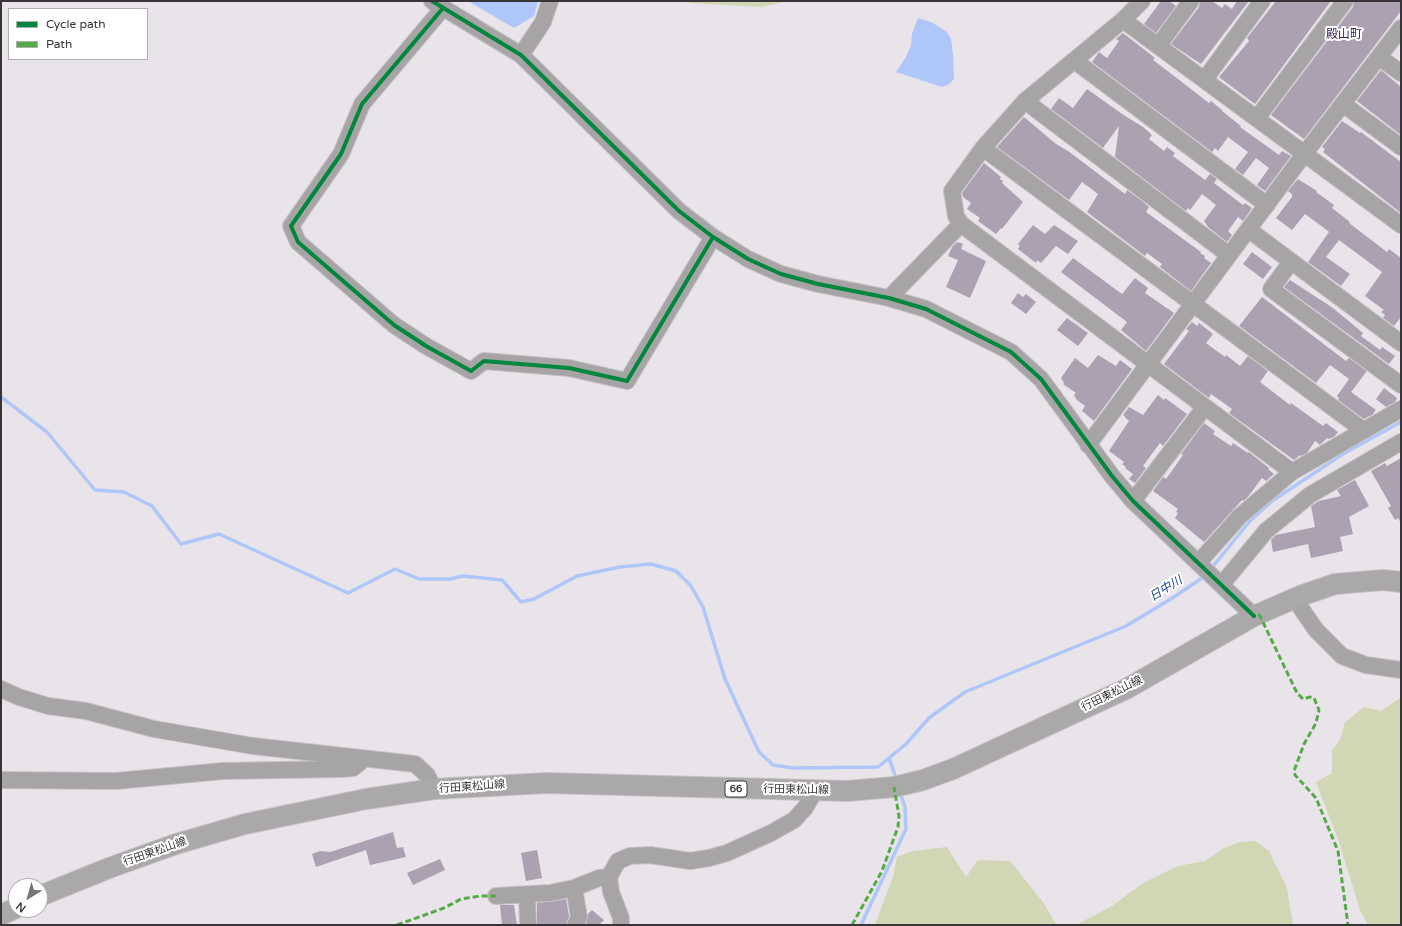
<!DOCTYPE html>
<html>
<head>
<meta charset="utf-8">
<style>
	body { margin:0 }
	#map { position:relative; width:1402px; height:926px; overflow:hidden; background:#e8e4ea; font-family:"Varela Round",sans-serif }
	canvas { display:block }
	.frame { position:absolute; inset:0; border:2px solid #383539; pointer-events:none }
	.legend { position:absolute; left:8px; top:8px; width:140px; height:52px; box-sizing:border-box; background:#fff; border:1px solid #afaeb0; margin:0; padding:5px 7px; list-style:none; font-size:12px; color:#383539 }
	.legend li { display:flex; align-items:center; gap:8px; height:20px }
	.legend b { width:20px; border:1px solid #afaeb0 }
	.north { position:absolute; left:8px; top:878px; width:40px; height:40px; box-sizing:border-box; background:#fff; border:1px solid #afaeb0; border-radius:50%; rotate:217deg; font-size:11px; font-weight:700; line-height:16px; text-align:center; color:#383539 }
	.north::after { content:''; display:block; margin:auto; width:14px; height:18px; background:#767277; clip-path:polygon(50% 0,100% 100%,50% 72%,0 100%) }
</style>
</head>
<body>
<div id="map">
<canvas width="1402" height="926"></canvas>
<div class="frame"></div>
<ul class="legend">
<li><b style="height:5px;background:#00873e"></b>Cycle path</li>
<li><b style="height:5px;background:#55ac46"></b>Path</li>
</ul>
<div class="north">N</div>
</div>
<script>
const g = document.querySelector('canvas').getContext('2d');
g.lineJoin = 'round';
function fillPath(path, color) {
  g.fillStyle = color;
  g.fill(path, 'evenodd');
}
function toPath(rows) {
  const path = new Path2D();
  for (const r of rows) {
    path.moveTo(r[0], r[1]);
    for (let i = 2; i < r.length; i += 2) path.lineTo(r[i], r[i + 1]);
  }
  return path;
}
function strokePath(path, color, width, dash) {
  g.strokeStyle = color;
  g.lineWidth = width;
  g.lineCap = dash ? 'butt' : 'round';
  g.setLineDash(dash || []);
  g.stroke(path);
}
function drawText(font, color, halo, rows, align = 'center') {
  g.font = font + ' "Varela Round","Noto Sans JP",sans-serif';
  g.lineWidth = 4;
  g.setLineDash([]);
  g.textBaseline = 'middle';
  g.strokeStyle = halo;
  g.fillStyle = color;
  for (const [text, x, y, turn = 0] of rows) {
    g.save();
    g.translate(x, y);
    g.rotate((+turn || 0) * Math.PI / 180);
    g.textAlign = isNaN(turn) ? turn : align;
    if (halo) g.strokeText(text, 0, 0);
    g.fillText(text, 0, 0);
    g.restore();
  }
}
const green = toPath([
	[688,1,788,1,761,7,690,3],
	[1400,698,1401,925,1368,925,1360,910,1339,842,1316,782,1332,773,1332,750,1340,740,1345,722,1364,707,1381,711],
	[1255,841,1269,851,1287,888,1293,925,1076,925,1112,906,1143,883,1178,866,1205,861,1224,848,1240,842],
	[947,847,966,877,978,860,1010,861,1043,902,1056,924,1061,925,875,925,893,877,897,857,912,851]
]);
const water = toPath([
	[468,1,538,1,534,16,514,28],
	[918,18,931,22,946,31,951,38,953,55,954,79,949,84,942,87,896,72,906,57,911,45,912,34]
]);
const stream = toPath([
	[1,397,47,432,95,490,124,492,152,506,181,544,219,534,348,593,395,569,419,579,450,579,463,576,502,580,521,602,534,599,577,576,620,567,651,564,676,571,691,586,703,607,725,679,759,752,773,765,793,768,878,767,906,744,929,718,965,692,1126,626,1174,597,1205,576],
	[1210,570,1250,521,1272,501,1343,454,1401,422],
	[889,758,897,781],
	[861,925,906,829,905,807,900,793]
]);
const building = toPath([
	[1161,1,1169,1,1176,6,1156,33,1144,24],
	[1200,1,1212,1,1222,8,1225,4,1232,9,1237,1,1249,1,1201,64,1171,44,1199,7],
	[1276,1,1331,1,1255,104,1219,77,1249,41,1247,38],
	[1354,1,1401,1,1401,11,1304,139,1271,115,1353,7],
	[1123,33,1155,58,1153,60,1165,69,1209,103,1211,101,1222,110,1222,111,1241,126,1240,127,1279,155,1282,151,1291,156,1265,191,1257,185,1269,168,1256,158,1243,175,1235,169,1248,152,1228,137,1218,151,1215,148,1212,152,1092,62,1099,52,1107,58,1119,41,1116,39],
	[1381,70,1401,87,1401,135,1357,101],
	[1087,89,1125,116,1143,127,1152,135,1149,139,1164,151,1167,147,1175,153,1173,156,1205,180,1210,174,1217,179,1214,183,1243,205,1245,203,1252,208,1243,221,1238,217,1228,231,1232,235,1227,242,1208,227,1204,221,1216,205,1202,194,1190,210,1188,208,1186,211,1115,157,1119,126,1103,148,1051,109,1059,98,1073,108],
	[1024,117,1056,144,1068,151,1125,194,1127,190,1142,201,1149,207,1146,212,1201,252,1200,253,1205,256,1204,258,1211,263,1191,291,1160,267,1162,264,1147,253,1145,256,1087,212,1098,194,1082,182,1069,200,997,147],
	[1342,121,1360,133,1361,132,1401,162,1401,213,1323,152,1325,149,1322,147],
	[984,163,1001,177,1000,179,1003,181,1002,183,1023,202,1002,229,1001,228,996,234,978,221,980,218,967,209,971,203,963,197,962,193],
	[1298,179,1317,191,1316,192,1334,205,1332,208,1350,222,1349,223,1387,252,1389,249,1401,258,1401,317,1394,326,1383,318,1385,315,1381,312,1384,310,1365,296,1382,272,1339,240,1326,257,1350,274,1341,286,1308,262,1329,232,1328,231,1305,214,1292,230,1276,218,1292,197,1292,194,1288,191],
	[1033,225,1045,234,1054,225,1078,241,1068,254,1056,246,1041,263,1037,260,1036,263,1018,249,1020,246,1018,244],
	[957,242,963,244,961,249,986,261,970,298,946,287,958,260,948,256,952,247],
	[1252,252,1272,267,1263,279,1243,264],
	[1073,258,1122,294,1135,278,1148,288,1145,293,1174,313,1146,351,1121,330,1127,322,1061,272],
	[1290,280,1333,308,1363,333,1361,336,1380,350,1382,347,1395,356,1389,364,1284,287],
	[1018,293,1023,297,1026,294,1036,302,1026,314,1011,303],
	[1262,297,1346,361,1349,358,1367,371,1351,392,1376,410,1372,415,1364,419,1338,400,1339,398,1337,396,1349,379,1330,365,1316,383,1239,326],
	[1067,318,1088,333,1078,346,1057,330],
	[1192,322,1197,326,1199,323,1213,334,1206,343,1225,357,1226,355,1240,366,1248,356,1268,371,1260,382,1290,405,1291,403,1323,426,1326,423,1338,432,1334,437,1329,439,1327,438,1320,445,1315,441,1307,453,1301,456,1300,455,1294,460,1229,413,1232,409,1211,394,1209,398,1164,364,1189,331,1186,329],
	[1098,355,1116,366,1120,360,1132,369,1094,421,1082,411,1085,406,1077,400,1074,395,1076,393,1063,384,1064,383,1061,378,1075,358,1088,368],
	[1384,388,1397,398,1395,402,1386,407,1376,399],
	[1158,395,1164,400,1165,398,1187,414,1163,446,1160,443,1143,466,1146,468,1135,483,1129,479,1133,474,1125,468,1126,467,1122,464,1124,462,1109,451,1129,421,1123,415,1129,407,1143,415],
	[1204,423,1215,431,1213,434,1231,446,1233,443,1248,453,1249,452,1269,468,1268,469,1274,474,1266,481,1262,478,1247,498,1243,501,1242,500,1204,542,1175,518,1178,513,1176,512,1178,509,1153,491,1163,477,1166,479,1183,455,1181,454],
	[1401,458,1401,523,1398,518,1395,520,1388,508,1391,506,1371,471,1385,463,1387,466],
	[1355,480,1369,506,1349,517,1353,534,1340,537,1343,551,1311,558,1308,544,1273,552,1271,540,1276,535,1315,527,1311,506,1319,501,1341,496,1337,490],
	[393,832,397,848,403,847,406,857,370,865,366,850,316,867,312,854,320,851,330,852],
	[537,850,542,878,526,881,521,853],
	[440,859,445,870,413,885,407,873],
	[566,899,569,916,566,925,537,925,537,903],
	[500,905,514,905,517,925,502,925],
	[592,910,604,920,599,925,586,925,588,914]
]);
const minor = toPath([
	[432,1,521,55,679,211,713,237,748,259,781,274,818,284,889,298,926,309,1011,352,1041,379,1112,476,1133,501,1254,616],
	[443,8,362,104,341,154,291,226,298,242,394,325,426,346,471,371,484,361,569,368,627,381,713,237],
	[1123,20,1401,225],
	[1158,46,1191,1],
	[521,55,543,22,550,1],
	[1379,57,1401,73],
	[1075,61,1267,205],
	[1205,79,1262,1],
	[1025,101,1229,255],
	[1343,104,1401,147],
	[1257,118,1345,1],
	[983,148,1363,430],
	[961,224,1292,472],
	[1249,230,1401,343],
	[1291,262,1271,289,1401,385],
	[889,298,961,224,956,216,952,191,983,148,1025,101,1123,20,1142,1],
	[1088,445,1305,153,1401,28],
	[1133,501,1204,408],
	[1198,563,1240,516,1292,472,1401,409],
	[1222,584,1266,531,1310,495,1401,442],
	[1294,598,1316,630,1342,656,1366,665,1401,670],
	[1,689,19,697,48,706,86,711,154,729,253,746,415,764,427,775,434,789],
	[1,780,116,781,223,771,342,769,353,768,364,759],
	[574,888,579,917,575,925],
	[527,895,528,925],
	[496,896,550,893,574,888,599,878,609,877],
	[621,925,621,918,611,892,609,877,618,861,630,856,650,855,690,861,709,858,727,853,771,833,794,820,805,808,815,791]
]);
const major = toPath([
	[40,896,109,868,176,844,245,824,366,799,434,789,547,783,847,791,894,787,923,780,953,769,1126,689,1254,616,1300,596,1335,584,1383,580,1401,582],
	[1,915,16,908]
]);
const quiet = toPath([
	[1259,614,1297,693,1303,699,1310,697,1314,698,1319,710,1316,723,1304,744,1294,771,1295,775,1316,798,1338,851,1348,925],
	[397,925,444,908,461,899,480,896,496,896],
	[852,925,882,871,898,827,899,816,894,787]
]);
const cycleway = toPath([
	[432,1,521,55,679,211,713,237,748,259,781,274,818,284,889,298,926,309,1011,352,1041,379,1112,476,1133,501,1254,616],
	[443,8,362,104,341,154,291,226,298,242,394,325,426,346,471,371,484,361,569,368,627,381,713,237]
]);
const shields = [
	[736,789,22]
];
const shieldNames = [
	["66",736,789]
];
const streetNames = [
	["行田東松山線",1112,694,-26],
	["行田東松山線",472,787,-4],
	["行田東松山線",796,790,1],
	["行田東松山線",155,852,-19]
];
const neighbourhoodNames = [
	["殿山町",1344,35]
];
const waterNames = [
	["日中川",1166,589,-32]
];
fillPath(green, '#d1d6b4');
fillPath(water, '#afc6f8');
strokePath(stream, '#afc6f8', 3.5);
fillPath(building, '#aca1b0');
strokePath(minor, '#c5c2c6', 18);
strokePath(major, '#c5c2c6', 22);
strokePath(minor, '#a7a4a5', 16);
strokePath(major, '#aaa8a9', 20);
strokePath(quiet, '#55ac46', 3, [6, 3]);
strokePath(cycleway, '#00873e', 4);
for (const [x, y, w] of shields) {
  const box = new Path2D();
  box.roundRect(x - w / 2, y - 8, w, 16, 3);
  g.fillStyle = '#fff';
  g.fill(box);
  strokePath(box, '#383539', 1);
}
drawText('bold 10px', '#383539', null, shieldNames);
drawText('11px', '#383539', '#fff', streetNames);
drawText('12px', '#331f59', '#fff', neighbourhoodNames);
drawText('italic 12px', '#1f418f', '#fff', waterNames);
</script>
</body>
</html>
